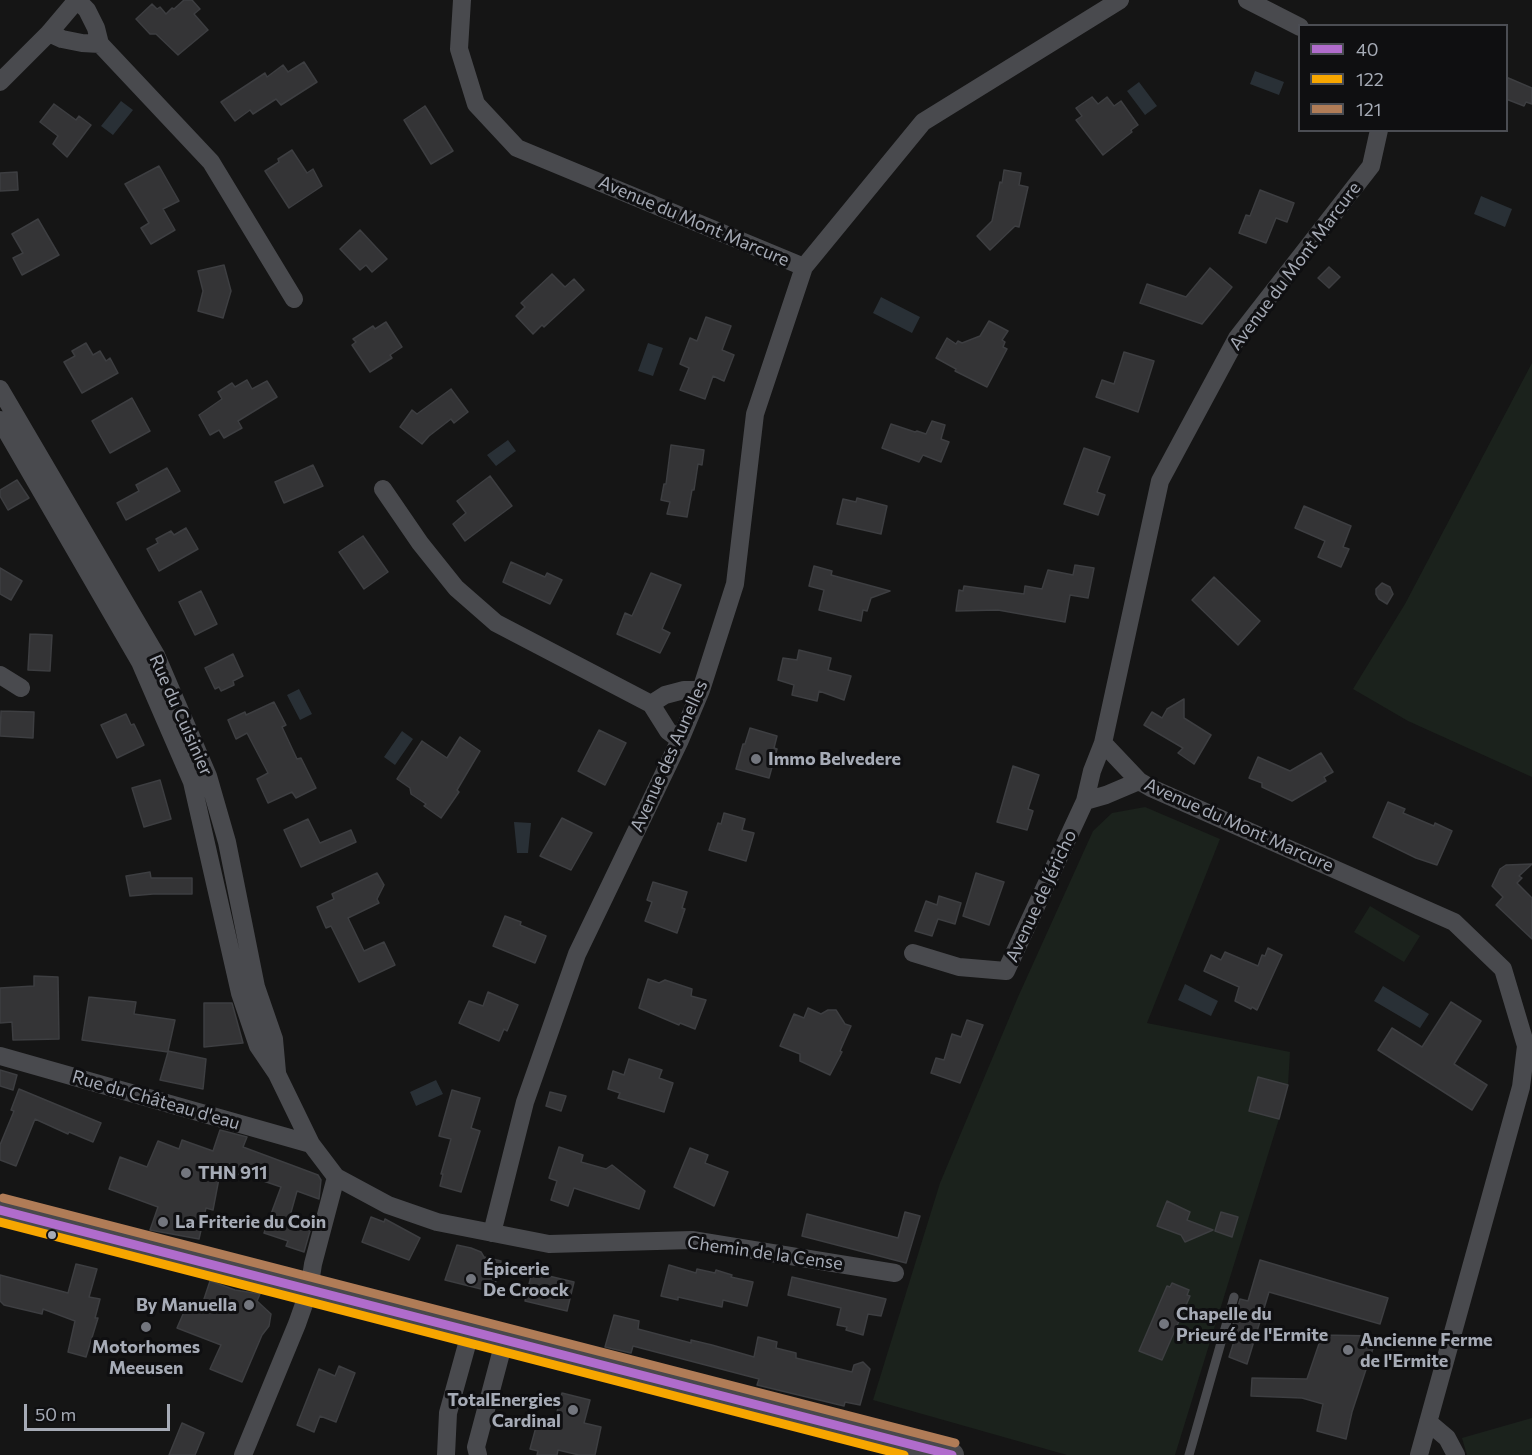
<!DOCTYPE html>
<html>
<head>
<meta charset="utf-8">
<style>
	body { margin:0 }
	#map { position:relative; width:1532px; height:1455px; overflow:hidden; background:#151515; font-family:Commissioner,sans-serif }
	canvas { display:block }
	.legend { position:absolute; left:1298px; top:24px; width:210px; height:108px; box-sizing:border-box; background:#0f0f11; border:2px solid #4b4d53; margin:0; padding:8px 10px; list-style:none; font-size:18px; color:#a6abb6 }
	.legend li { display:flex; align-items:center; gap:12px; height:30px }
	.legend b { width:30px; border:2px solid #4b4d53 }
	.scale { position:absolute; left:24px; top:1404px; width:146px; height:27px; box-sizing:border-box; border:3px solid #a6abb6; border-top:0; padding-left:8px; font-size:18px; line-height:21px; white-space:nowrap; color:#a6abb6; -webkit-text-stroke:4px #0f0f11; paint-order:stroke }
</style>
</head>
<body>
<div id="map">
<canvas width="1532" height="1455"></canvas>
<ul class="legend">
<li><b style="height:8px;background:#b06ccc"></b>40</li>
<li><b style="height:8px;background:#f7a600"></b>122</li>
<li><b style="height:8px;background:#b07c57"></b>121</li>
</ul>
<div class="scale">50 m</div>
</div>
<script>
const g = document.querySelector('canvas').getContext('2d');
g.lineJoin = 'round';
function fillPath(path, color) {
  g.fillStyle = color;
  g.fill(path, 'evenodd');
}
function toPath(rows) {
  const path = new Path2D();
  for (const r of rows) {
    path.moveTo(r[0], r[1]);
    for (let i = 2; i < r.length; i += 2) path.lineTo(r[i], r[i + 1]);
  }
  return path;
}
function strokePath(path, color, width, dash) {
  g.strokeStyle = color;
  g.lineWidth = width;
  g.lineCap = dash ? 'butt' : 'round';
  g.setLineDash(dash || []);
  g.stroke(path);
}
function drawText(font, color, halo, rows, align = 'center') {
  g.font = font + ' Commissioner,sans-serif';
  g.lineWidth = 6;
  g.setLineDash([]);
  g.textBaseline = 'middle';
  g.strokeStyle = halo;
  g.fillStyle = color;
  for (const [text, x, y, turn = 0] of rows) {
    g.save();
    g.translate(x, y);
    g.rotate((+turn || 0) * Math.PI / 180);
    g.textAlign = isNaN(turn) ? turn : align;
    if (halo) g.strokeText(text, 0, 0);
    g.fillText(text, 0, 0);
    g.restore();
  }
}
const green = toPath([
	[1532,363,1532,777,1408,721,1353,689,1405,604],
	[1145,807,1220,839,1147,1023,1290,1052,1288,1085,1279,1119,1175,1455,1067,1455,873,1400,940,1183,1018,997,1093,831,1112,813],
	[1370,906,1420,936,1404,962,1354,932],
	[1532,1418,1532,1455,1467,1455,1462,1438]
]);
const water = toPath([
	[1255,71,1284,82,1279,95,1250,84],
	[1139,82,1157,106,1145,115,1127,91],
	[121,101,133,110,113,135,101,126],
	[1481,196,1512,209,1505,227,1474,214],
	[881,297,920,317,912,333,873,313],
	[648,343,663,348,653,376,638,371],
	[508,440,516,451,496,466,487,455],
	[299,689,312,714,300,720,287,695],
	[402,731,413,739,395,765,384,757],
	[514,822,531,823,528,853,517,853],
	[1185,984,1218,1001,1211,1016,1178,1000],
	[1383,986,1429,1014,1420,1028,1374,1001],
	[436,1080,443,1094,416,1106,410,1092]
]);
const building = toPath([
	[184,0,192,0,200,9,194,14,208,30,178,55,156,34,150,34,136,19,152,4,157,9,160,7,166,14,172,8,174,9,184,0],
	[304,62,317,82,281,105,276,99,253,114,250,110,235,121,221,102,265,73,267,77,283,65,288,72,304,62],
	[1506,77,1532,88,1532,104,1526,102,1524,106,1506,99,1506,77],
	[1092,97,1098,104,1107,97,1114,106,1121,101,1138,125,1131,130,1132,132,1103,155,1076,120,1082,116,1076,108,1092,97],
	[54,104,76,120,79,116,91,125,67,157,53,144,58,136,40,122,54,104],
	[425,106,453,151,431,164,404,120,425,106],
	[292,150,307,173,313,169,322,186,289,208,265,171,279,162,278,159,292,150],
	[159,166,179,201,163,209,175,230,151,244,141,228,149,223,125,184,159,166],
	[1004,170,1021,173,1019,185,1028,187,1019,227,1015,226,990,250,977,236,992,221,1000,182,1002,183,1004,170],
	[17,172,18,190,0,191,0,173,17,172],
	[1260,190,1294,203,1287,222,1276,218,1266,243,1239,233,1246,215,1250,216,1260,190],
	[38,219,59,255,22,275,13,258,23,253,12,234,38,219],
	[360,230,387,259,372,272,366,265,360,270,340,249,360,230],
	[224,265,231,291,223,318,198,311,203,291,198,271,224,265],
	[1329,267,1340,277,1329,288,1318,278,1329,267],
	[1210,268,1232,287,1202,324,1140,303,1147,284,1186,297,1210,268],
	[552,274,565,287,574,279,584,290,544,327,542,325,533,334,516,316,525,307,521,303,552,274],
	[706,317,731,326,722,350,734,355,724,381,713,376,705,399,680,390,689,368,680,364,690,338,697,341,706,317],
	[989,321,1008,331,1002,340,1005,342,1003,347,1007,349,987,387,955,371,956,369,936,358,947,338,956,344,958,341,962,343,980,336,989,321],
	[386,322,402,347,390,355,392,358,370,372,352,345,356,342,353,339,373,326,375,329,386,322],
	[86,343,93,355,100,351,106,361,110,358,118,373,82,393,64,362,75,356,72,351,86,343],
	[1124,352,1154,361,1138,412,1096,397,1102,380,1114,384,1124,352],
	[247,380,252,389,267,381,277,397,238,421,242,428,224,438,219,430,210,435,199,415,222,399,218,392,232,383,235,387,247,380],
	[451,389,468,412,454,423,451,419,429,436,422,444,400,427,412,410,417,414,451,389],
	[132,398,150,431,110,453,92,421,132,398],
	[932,421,945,425,941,439,949,442,941,462,923,455,919,462,882,448,891,424,915,432,917,431,926,434,932,421],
	[671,445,704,450,702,465,698,464,694,490,692,490,687,517,667,514,670,502,661,500,664,484,666,484,671,445],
	[1084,448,1110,457,1097,492,1105,495,1098,515,1064,504,1084,448],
	[313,465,323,486,284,503,275,482,313,465],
	[167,468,180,491,126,520,117,503,139,491,136,485,167,468],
	[490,476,512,506,465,541,453,524,466,513,457,501,490,476],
	[17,480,29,498,8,510,0,496,0,490,17,480],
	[857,498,887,506,881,534,837,524,843,499,856,502,857,498],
	[1304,506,1351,526,1343,547,1349,549,1341,567,1318,557,1325,541,1295,528,1304,506],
	[186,528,198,549,159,571,147,549,158,543,156,539,171,531,174,535,186,528],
	[363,536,388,572,364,589,339,552,363,536],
	[511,562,545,577,547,573,562,580,550,604,503,582,511,562],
	[1075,565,1094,568,1088,598,1070,595,1065,622,998,610,956,611,959,590,963,591,964,586,1024,594,1025,586,1042,589,1048,570,1073,575,1075,565],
	[814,566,832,571,831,575,890,591,871,598,867,611,863,610,861,621,819,610,824,590,809,586,814,566],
	[0,568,22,581,11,600,0,594,0,568],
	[651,573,681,585,662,629,670,633,660,653,617,634,625,613,632,616,651,573],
	[1214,577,1260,621,1238,645,1192,600,1214,577],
	[1382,583,1390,587,1393,594,1387,604,1379,599,1376,594,1376,589,1382,583],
	[201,591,217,624,195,635,179,602,201,591],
	[30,634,52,635,50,671,28,670,30,634],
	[799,650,831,658,828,670,851,676,844,700,819,691,817,701,792,695,794,685,778,680,783,658,797,660,799,650],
	[233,654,243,676,233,681,234,685,221,691,219,687,215,689,205,668,233,654],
	[1184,699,1184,718,1211,735,1194,764,1178,753,1183,748,1144,725,1152,712,1162,718,1167,709,1184,699],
	[274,702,286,725,282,727,297,759,301,758,316,788,296,798,292,792,268,803,257,779,268,773,247,733,236,739,228,720,245,712,246,715,274,702],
	[1,711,34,712,33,738,0,736,1,711],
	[126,714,131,725,134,724,144,745,117,758,101,725,126,714],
	[750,728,777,736,774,748,777,749,769,778,736,769,743,744,745,744,750,728],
	[599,730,626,743,605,785,578,771,599,730],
	[460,737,480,751,457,790,459,792,441,818,424,806,426,804,411,794,410,788,397,779,422,741,447,758,460,737],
	[1321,753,1333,772,1324,777,1326,781,1292,801,1262,787,1262,783,1249,778,1258,757,1290,771,1321,753],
	[1013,766,1039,775,1028,809,1033,811,1027,830,997,822,1013,766],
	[160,780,171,819,144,827,132,788,160,780],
	[1388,802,1405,809,1403,813,1434,826,1435,823,1452,831,1437,865,1416,858,1373,837,1388,802],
	[724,813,745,819,742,830,754,833,746,861,709,850,718,823,721,824,724,813],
	[562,818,592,833,571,870,540,856,562,818],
	[308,819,320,843,351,830,356,842,301,867,284,830,308,819],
	[1532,864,1519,876,1522,878,1517,883,1532,898,1532,939,1496,905,1503,897,1492,886,1500,869,1506,865,1532,864],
	[150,872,151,878,192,878,192,894,153,894,130,896,126,876,150,872],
	[377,873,384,885,377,899,379,903,348,918,364,951,384,942,395,965,359,982,331,926,326,928,317,907,334,899,332,894,377,873],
	[976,873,1004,882,989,925,963,916,976,873],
	[653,882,687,892,682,908,685,909,677,933,645,921,652,902,647,900,653,882],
	[939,896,961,903,955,924,938,919,932,936,915,931,926,901,937,905,939,896],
	[505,916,521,922,520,925,546,936,535,963,493,946,505,916],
	[1268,948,1282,955,1257,1010,1252,1007,1251,1009,1235,1001,1239,987,1204,971,1211,955,1221,960,1225,952,1258,966,1262,955,1265,956,1268,948],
	[34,976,58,977,59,1039,13,1040,12,1022,0,1023,0,988,34,986,34,976],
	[648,979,659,983,665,980,692,989,691,996,706,1000,695,1029,680,1023,679,1025,639,1008,648,979],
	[488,992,518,1005,507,1031,504,1029,499,1041,459,1023,469,1001,483,1006,488,992],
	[89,997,136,1002,134,1014,175,1020,168,1051,206,1059,203,1089,160,1080,168,1052,82,1040,89,997],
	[1451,1002,1481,1021,1454,1064,1487,1085,1472,1110,1378,1050,1392,1028,1422,1047,1451,1002],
	[204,1003,232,1003,243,1043,204,1047,204,1003],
	[808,1008,821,1014,828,1010,836,1010,845,1024,851,1026,840,1051,842,1052,830,1075,800,1061,800,1054,780,1046,794,1014,804,1018,808,1008],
	[967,1020,983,1025,960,1083,931,1073,936,1058,944,1060,952,1034,961,1037,967,1020],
	[629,1059,662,1070,659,1078,673,1083,664,1112,618,1098,620,1093,608,1089,613,1071,624,1075,629,1059],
	[0,1070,17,1075,13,1090,0,1086,0,1070],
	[1258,1077,1288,1085,1279,1119,1249,1111,1258,1077],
	[19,1089,101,1123,93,1142,69,1132,68,1134,35,1119,16,1166,0,1160,0,1145,14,1111,11,1110,19,1089],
	[452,1090,480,1098,471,1128,480,1131,461,1192,440,1186,443,1174,441,1174,451,1139,439,1136,452,1090],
	[550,1092,566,1096,561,1111,546,1106,550,1092],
	[220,1130,247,1137,243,1147,318,1175,321,1180,319,1199,297,1191,288,1223,310,1231,304,1252,286,1246,288,1241,264,1233,281,1187,246,1175,220,1173,213,1210,206,1208,199,1239,150,1230,158,1207,109,1189,120,1157,147,1167,158,1141,179,1149,182,1140,213,1151,220,1130],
	[559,1147,583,1155,581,1162,606,1169,612,1165,645,1191,639,1209,574,1188,568,1206,551,1200,557,1181,549,1178,559,1147],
	[690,1148,708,1155,705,1163,728,1172,714,1206,674,1187,690,1148],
	[1167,1201,1190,1212,1187,1220,1213,1230,1185,1242,1181,1235,1157,1226,1167,1201],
	[905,1212,920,1216,906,1263,802,1236,807,1214,898,1238,905,1212],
	[1221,1212,1238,1217,1232,1237,1215,1231,1221,1212],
	[371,1217,384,1222,385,1219,420,1238,409,1260,362,1242,371,1217],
	[457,1245,471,1248,481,1252,484,1257,501,1261,493,1292,445,1280,457,1245],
	[1260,1260,1388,1298,1380,1324,1269,1292,1247,1364,1229,1357,1236,1335,1231,1332,1240,1299,1248,1301,1260,1260],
	[76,1264,97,1269,89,1297,100,1299,95,1318,98,1318,86,1357,68,1352,75,1321,43,1309,42,1314,4,1305,0,1301,0,1275,68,1293,76,1264],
	[669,1265,696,1273,697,1269,715,1273,716,1270,732,1275,731,1277,753,1282,747,1306,723,1300,722,1307,678,1297,678,1300,661,1296,669,1265],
	[532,1272,574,1282,567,1311,525,1301,532,1272],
	[792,1277,886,1299,881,1316,868,1314,863,1335,846,1330,847,1327,837,1325,841,1308,788,1295,792,1277],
	[210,1281,235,1290,260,1294,257,1301,271,1314,269,1326,262,1335,242,1382,210,1369,221,1345,177,1328,187,1305,200,1311,210,1281],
	[1172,1283,1189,1290,1187,1295,1190,1296,1162,1360,1139,1351,1167,1286,1170,1287,1172,1283],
	[614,1315,639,1321,638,1329,691,1343,691,1340,712,1345,754,1357,758,1337,777,1342,776,1348,796,1353,796,1358,852,1372,854,1365,863,1362,870,1369,860,1405,845,1402,844,1406,757,1385,759,1379,633,1346,631,1353,605,1347,614,1315],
	[1322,1335,1377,1336,1352,1412,1346,1439,1317,1431,1323,1404,1302,1398,1251,1396,1252,1378,1307,1379,1322,1335],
	[339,1366,355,1373,336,1422,320,1416,314,1432,297,1425,319,1369,335,1376,339,1366],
	[562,1393,590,1400,584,1423,601,1427,595,1455,579,1455,558,1450,557,1455,537,1455,538,1451,530,1449,539,1416,555,1420,562,1393],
	[182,1423,204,1433,195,1455,169,1455,182,1423]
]);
const lane = toPath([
	[1189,1455,1234,1297]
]);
const street = toPath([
	[77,0,87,10,96,28,100,44,211,162,294,299],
	[462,0,459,49,476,104,517,148,804,267],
	[1247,0,1300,27],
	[49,33,62,39,82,43,100,44],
	[0,82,49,33,77,0],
	[0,389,156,655,208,776,227,842,256,987,274,1039,277,1072],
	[0,420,140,662,192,782,240,993,258,1046,277,1074,311,1144,336,1177,388,1205,437,1222,549,1244,692,1240,895,1273],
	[383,489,420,543,456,588,496,623,651,704,668,731,680,740],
	[0,675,21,688],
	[651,704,665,695,684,690,701,690],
	[1103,743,1139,781,1151,788,1454,922,1503,969,1526,1046,1521,1087,1419,1455],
	[1139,781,1106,795,1085,801,1092,771,1103,743,1160,481,1237,338,1371,166,1379,130],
	[913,953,959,967,1006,971,1085,801],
	[0,1056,311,1144],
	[492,1233,525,1102,577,954,680,740,701,690,735,584,755,414,804,267,923,122,1120,0],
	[1428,1422,1447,1438,1456,1455],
	[243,1455,297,1324,309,1290,313,1264,336,1177],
	[446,1455,448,1413,471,1330],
	[478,1455,476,1447,505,1338]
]);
const secondary = toPath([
	[0,1210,952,1455]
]);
const bus1 = toPath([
	[0,1210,952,1455]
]);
const bus2 = toPath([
	[0,1222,904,1455]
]);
const bus3 = toPath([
	[3,1198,955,1443]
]);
const markers = [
	[756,759,6,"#73767e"],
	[186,1173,6,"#73767e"],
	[163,1222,6,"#73767e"],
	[52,1235,5,"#a6abb6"],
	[471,1279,6,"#73767e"],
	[249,1305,6,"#73767e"],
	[1164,1324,6,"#73767e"],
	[146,1327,6,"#73767e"],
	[1348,1350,6,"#73767e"],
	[573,1410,6,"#73767e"]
];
const streetNames = [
	["Avenue du Mont Marcure",694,221,23],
	["Avenue du Mont Marcure",1295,266,-53],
	["Rue du Cuisinier",181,715,66],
	["Avenue des Aunelles",669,756,-66],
	["Avenue du Mont Marcure",1239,825,24],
	["Avenue de Jéricho",1041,896,-65],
	["Rue du Château d'eau",156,1100,16],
	["Chemin de la Cense",765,1253,8]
];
const poiNames = [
	["Immo Belvedere",768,759],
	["THN 911",198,1173],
	["La Friterie du Coin",175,1222],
	["Épicerie",483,1269],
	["De Croock",483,1290],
	["By Manuella",237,1305,"right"],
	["Chapelle du",1176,1314],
	["Prieuré de l'Ermite",1176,1335],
	["Ancienne Ferme",1360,1340],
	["de l'Ermite",1360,1361],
	["Motorhomes",146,1347,"center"],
	["Meeusen",146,1368,"center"],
	["TotalEnergies",561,1400,"right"],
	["Cardinal",561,1421,"right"]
];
fillPath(green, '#1b221c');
fillPath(water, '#293036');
fillPath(building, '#343436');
strokePath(building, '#3d3e41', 1.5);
strokePath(lane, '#494a4e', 9);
strokePath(street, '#494a4e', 18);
strokePath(secondary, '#48484c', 24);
strokePath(bus1, '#b06ccc', 9);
strokePath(bus2, '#f7a600', 9);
strokePath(bus3, '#b07c57', 9);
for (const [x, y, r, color] of markers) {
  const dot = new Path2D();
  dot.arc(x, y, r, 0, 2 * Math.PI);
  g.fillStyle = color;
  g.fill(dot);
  strokePath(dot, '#0f0f11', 2);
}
drawText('18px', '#a6abb6', '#0f0f11', streetNames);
drawText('bold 18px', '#a6abb6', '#0f0f11', poiNames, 'left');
</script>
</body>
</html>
